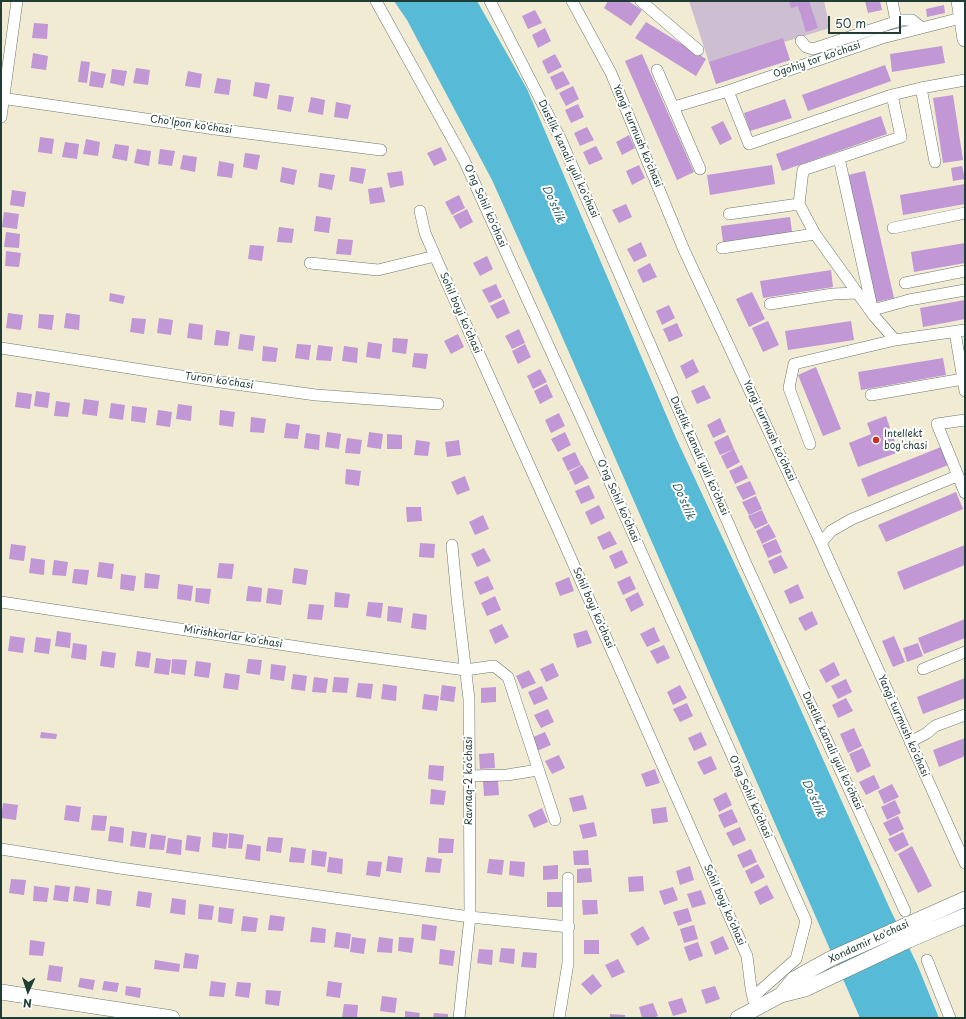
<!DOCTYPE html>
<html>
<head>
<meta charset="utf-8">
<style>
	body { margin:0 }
	#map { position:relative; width:966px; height:1019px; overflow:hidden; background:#f1ebd4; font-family:"Playpen Sans",sans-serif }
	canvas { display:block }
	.frame { position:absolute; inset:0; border:2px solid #1f3d34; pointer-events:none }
	.north { position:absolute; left:8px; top:971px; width:40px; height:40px; -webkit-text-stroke:3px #fff; paint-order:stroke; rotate:183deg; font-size:11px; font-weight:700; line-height:16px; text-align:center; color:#1f3d34 }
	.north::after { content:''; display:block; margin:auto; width:14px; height:18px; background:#1f3d34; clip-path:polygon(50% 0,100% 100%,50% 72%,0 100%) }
	.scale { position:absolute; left:828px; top:16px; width:73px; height:18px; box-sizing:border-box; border:2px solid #1f3d34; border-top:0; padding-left:5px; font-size:12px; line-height:14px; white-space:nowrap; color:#1f3d34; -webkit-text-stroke:3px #fff; paint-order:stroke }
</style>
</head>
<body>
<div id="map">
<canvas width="966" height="1019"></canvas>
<div class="frame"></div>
<div class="north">N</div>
<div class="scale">50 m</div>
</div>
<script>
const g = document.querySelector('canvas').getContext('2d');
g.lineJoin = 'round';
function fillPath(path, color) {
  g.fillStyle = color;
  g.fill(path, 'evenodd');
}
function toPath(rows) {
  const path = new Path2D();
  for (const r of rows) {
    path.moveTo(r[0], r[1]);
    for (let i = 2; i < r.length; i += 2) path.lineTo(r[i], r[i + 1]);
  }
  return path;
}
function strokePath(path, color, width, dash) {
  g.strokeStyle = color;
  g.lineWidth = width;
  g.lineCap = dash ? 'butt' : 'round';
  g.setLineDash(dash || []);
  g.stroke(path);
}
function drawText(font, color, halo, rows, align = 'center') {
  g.font = font + ' "Playpen Sans",sans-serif';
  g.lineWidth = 4;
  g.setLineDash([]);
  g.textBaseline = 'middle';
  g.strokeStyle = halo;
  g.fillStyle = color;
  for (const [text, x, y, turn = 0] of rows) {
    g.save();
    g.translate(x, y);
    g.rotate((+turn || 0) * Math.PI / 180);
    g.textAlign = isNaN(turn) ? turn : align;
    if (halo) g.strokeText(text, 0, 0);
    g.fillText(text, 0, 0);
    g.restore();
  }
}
const industrial = toPath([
	[689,1,824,1,830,28,784,42,790,60,716,84]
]);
const water = toPath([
	[394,1,477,1,527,89,676,438,758,614,890,909,917,964,939,1018,860,1018,557,325,492,180,407,20]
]);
const building = toPath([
	[608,1,628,1,642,10,631,26,604,8],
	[789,1,809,1,818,28,806,32,798,6,791,8],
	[865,1,880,1,882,10,868,13],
	[944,5,945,13,927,17,926,9],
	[535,10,542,23,528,29,522,16],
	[646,22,706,59,696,76,635,38],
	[34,23,48,24,47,39,32,38],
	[545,28,551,41,538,48,532,35],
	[783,38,790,60,716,84,709,62],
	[942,46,945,63,892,72,890,54],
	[33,53,48,56,46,70,31,68],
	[555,54,562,67,548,74,542,61],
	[642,54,694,172,677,180,625,61],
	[81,61,90,62,87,83,78,82],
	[885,65,891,81,808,111,802,95],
	[136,68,150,70,148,85,133,83],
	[112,69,127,71,124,86,110,83],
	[91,71,106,74,103,88,89,86],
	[188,71,202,74,200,88,185,86],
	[563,71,570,84,556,90,550,77],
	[217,78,231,80,229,95,214,93],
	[255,82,270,84,267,99,253,96],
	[573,86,579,99,566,106,559,93],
	[279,95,294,97,291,112,277,109],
	[953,95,963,160,943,163,933,98],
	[311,97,325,100,323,115,308,112],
	[785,99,792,118,750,131,744,113],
	[336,102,351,105,348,119,334,117],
	[578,104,584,117,571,123,565,110],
	[881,116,887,134,782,171,776,154],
	[723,121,732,139,720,145,711,127],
	[587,127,594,140,580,146,574,133],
	[629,135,635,148,622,155,616,142],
	[40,137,54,139,52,154,38,152],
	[86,139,100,142,98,156,83,154],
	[65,142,79,144,77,159,62,157],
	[115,144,129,146,127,161,112,158],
	[596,146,603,159,589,165,583,152],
	[441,147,447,160,434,166,427,153],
	[137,149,151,151,149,166,134,163],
	[160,149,175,151,172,166,158,164],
	[245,153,260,155,257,170,243,167],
	[183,155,197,157,195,172,180,169],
	[219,161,234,164,232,178,217,176],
	[639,165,645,178,632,185,626,171],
	[772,165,775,184,710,195,707,175],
	[962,166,965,179,953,181,951,168],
	[282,167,297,170,294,185,280,182],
	[351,167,366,169,363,184,349,181],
	[402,171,404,185,390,188,387,173],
	[865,171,894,298,876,302,848,175],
	[320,173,335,175,332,190,318,187],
	[965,184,965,204,903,215,900,195],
	[382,187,385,202,370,204,368,189],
	[12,190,26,192,24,207,10,205],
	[459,195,465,208,452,215,445,202],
	[626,204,632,217,619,223,612,210],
	[467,209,473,222,460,229,453,216],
	[4,212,19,214,17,229,2,227],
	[316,216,331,218,329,233,314,231],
	[790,217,792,232,723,242,721,226],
	[279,227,294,229,292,243,277,242],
	[6,232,20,234,19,248,4,247],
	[338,239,353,240,351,255,336,254],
	[641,242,647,256,634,262,627,249],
	[965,243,965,263,914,272,911,252],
	[250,245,264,246,262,261,248,259],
	[6,251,21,253,19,267,5,266],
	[487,256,493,269,480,276,473,263],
	[650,263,657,277,643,283,637,270],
	[831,270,833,287,763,298,760,281],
	[496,284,502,297,489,303,482,290],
	[752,292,765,319,749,327,736,299],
	[110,293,125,296,123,304,109,301],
	[504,299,510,313,497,319,490,306],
	[965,300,965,319,923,327,920,308],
	[669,305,675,318,662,325,656,311],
	[8,313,23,315,21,330,6,328],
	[66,313,80,315,79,330,64,328],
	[39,314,54,315,52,330,38,328],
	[132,318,146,319,144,334,130,332],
	[159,318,173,320,171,335,157,333],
	[768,321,779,345,763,352,752,328],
	[851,321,854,340,788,350,785,331],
	[189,323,203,325,202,340,187,338],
	[677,323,683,336,669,342,663,329],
	[519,329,525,343,512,349,505,336],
	[216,330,230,332,228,346,214,345],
	[240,334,255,336,253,351,238,349],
	[458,334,464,347,451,354,444,341],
	[393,338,408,339,406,354,392,352],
	[368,342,382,344,380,359,366,357],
	[297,344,311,345,309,360,295,358],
	[525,344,531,357,518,364,512,351],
	[318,345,333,347,331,361,316,360],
	[263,346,278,348,276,362,262,361],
	[344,346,358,348,357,363,342,361],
	[414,353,428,354,426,369,412,367],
	[943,358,946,375,861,390,858,372],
	[693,359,699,372,686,379,680,366],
	[816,367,841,429,823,436,798,375],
	[540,369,547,382,533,389,527,376],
	[547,384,553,397,540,404,534,391],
	[704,385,711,398,697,404,691,391],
	[36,391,50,393,48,408,34,406],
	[17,392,32,394,30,409,15,407],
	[84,399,99,401,97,416,82,414],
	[56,401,70,403,68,417,54,416],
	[111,403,125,405,123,420,109,418],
	[178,404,192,406,191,421,176,419],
	[132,406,147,408,145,423,131,421],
	[158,410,172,412,170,427,156,425],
	[220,410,235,412,233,427,219,425],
	[559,413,565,426,551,433,545,420],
	[886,416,890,428,887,429,890,437,893,436,899,452,858,467,849,443,871,434,867,423],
	[251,417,266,419,264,433,250,432],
	[720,418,726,432,713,438,707,425],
	[286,423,300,425,298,439,284,438],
	[327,432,341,434,339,449,325,447],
	[369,432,383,434,381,449,367,447],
	[565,432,571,445,558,452,551,439],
	[306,433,320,435,319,450,304,448],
	[387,434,402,435,402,449,387,449],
	[728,435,734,449,720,455,714,442],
	[347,438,362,440,360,454,345,453],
	[416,440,430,442,428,456,414,455],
	[459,440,461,455,447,457,445,442],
	[941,447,948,465,868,497,861,479],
	[734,449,740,462,727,469,721,456],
	[575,452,581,465,568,471,562,458],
	[582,465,589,478,575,485,569,472],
	[742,465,748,478,735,484,729,471],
	[346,469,361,471,359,486,345,484],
	[465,476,470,490,457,495,451,482],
	[750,481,756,494,743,500,736,487],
	[589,485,595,498,581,504,575,491],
	[956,492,963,509,886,542,878,525],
	[756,496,762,509,749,515,742,502],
	[599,505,605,518,591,525,585,512],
	[406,507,421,507,422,521,407,522],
	[762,510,768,523,755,529,748,516],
	[483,515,489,529,475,535,469,522],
	[769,524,776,537,762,544,756,531],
	[610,531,617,544,603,550,597,537],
	[776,539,782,552,768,558,762,545],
	[420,543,435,544,434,558,419,557],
	[11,544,26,546,24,561,9,559],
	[965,545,965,565,904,590,897,572],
	[484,548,491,561,477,567,471,554],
	[622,550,628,563,615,569,609,556],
	[781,555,788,568,774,574,768,561],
	[31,558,45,560,44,575,29,573],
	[54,560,68,562,66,576,52,575],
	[99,562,114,564,112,579,97,577],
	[219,563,234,564,232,579,217,578],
	[294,568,308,570,306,585,292,583],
	[74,569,89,570,87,585,72,583],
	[145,573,160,575,158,589,144,588],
	[121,574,136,576,134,591,120,589],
	[488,576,494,589,480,595,474,582],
	[630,576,636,589,623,595,617,582],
	[569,577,574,591,560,596,555,583],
	[178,584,193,586,191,601,177,599],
	[798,584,804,598,790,604,784,591],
	[248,586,262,588,261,602,246,601],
	[196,588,211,589,209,604,195,602],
	[268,588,283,590,281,605,266,603],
	[335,592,350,594,348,608,334,607],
	[638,592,644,605,631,612,625,599],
	[495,596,501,610,487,616,481,603],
	[368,602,383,603,381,618,366,616],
	[309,604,324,605,322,620,307,619],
	[388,606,403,608,401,623,387,621],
	[812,611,818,624,805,631,798,618],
	[413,613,427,615,426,630,411,628],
	[965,619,965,638,924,654,918,638],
	[502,624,509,637,495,644,489,630],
	[654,627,660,641,647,647,640,634],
	[587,630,592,643,577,648,573,634],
	[57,631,71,633,70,648,55,646],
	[10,636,25,638,23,653,8,651],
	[894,636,905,662,893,667,882,641],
	[36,637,51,639,49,654,34,652],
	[73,643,87,645,86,660,71,658],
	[918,643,923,656,907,662,903,648],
	[664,645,670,658,657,664,650,651],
	[102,651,116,653,114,668,100,666],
	[137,651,151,653,149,668,135,666],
	[156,658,171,660,169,675,154,673],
	[172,659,187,660,185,675,171,673],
	[248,659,262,660,260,675,246,673],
	[196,661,211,663,209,678,194,676],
	[834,662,840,675,826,683,819,670],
	[553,663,559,676,546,682,540,669],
	[271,664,286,666,284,681,270,679],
	[529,670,536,683,522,689,516,676],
	[225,673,240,675,238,690,223,688],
	[293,674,307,676,305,691,291,689],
	[314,677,328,679,326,693,312,692],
	[334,677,349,678,347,693,332,692],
	[965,678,965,698,923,714,917,697],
	[846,679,852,692,838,699,831,686],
	[358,683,373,684,371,699,356,697],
	[383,684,397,686,396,701,381,699],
	[442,685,456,687,454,702,440,700],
	[680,685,687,698,673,705,667,692],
	[542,686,548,699,534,705,528,692],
	[496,687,496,702,481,703,481,688],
	[424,694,439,696,437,711,422,709],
	[846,698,853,711,838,718,832,705],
	[687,703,693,716,680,722,673,709],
	[548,709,554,722,541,728,534,715],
	[854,728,862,746,848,753,840,734],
	[41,732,57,734,56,739,40,738],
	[545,732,551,745,537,751,531,738],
	[701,732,707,745,694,751,688,738],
	[965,738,965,756,939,767,933,750],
	[863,748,871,766,857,773,849,754],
	[494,753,495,768,480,769,479,754],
	[559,755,565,768,552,774,545,761],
	[711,756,717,769,704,775,697,762],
	[429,765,444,766,443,781,428,779],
	[655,769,660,783,646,787,641,774],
	[874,775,880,788,866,795,859,782],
	[498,780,499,795,484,796,483,781],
	[892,784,899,797,884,804,878,791],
	[431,789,446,791,444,805,430,804],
	[726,792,732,805,719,812,713,799],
	[583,795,587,809,573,812,569,798],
	[895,800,901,813,887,820,881,807],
	[3,803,18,805,16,820,1,818],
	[66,805,81,807,79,822,64,820],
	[666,807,668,822,653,824,651,809],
	[542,808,548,822,534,828,528,815],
	[732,809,738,822,724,828,718,815],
	[93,815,107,816,105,831,91,830],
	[898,816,904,829,890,836,883,823],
	[594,822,597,836,583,839,579,825],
	[110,826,124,828,123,843,108,841],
	[740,827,746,840,733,846,726,833],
	[132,831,147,833,145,848,130,846],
	[213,832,228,834,226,849,212,847],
	[903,832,909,845,895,852,888,839],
	[229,833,244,835,242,849,228,848],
	[151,834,166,836,164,850,149,849],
	[187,835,201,837,199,852,185,850],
	[268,837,283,838,281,853,266,851],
	[168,838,182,840,181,855,166,853],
	[439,838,454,839,453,853,438,853],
	[247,844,261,846,260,861,245,859],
	[912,846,932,886,918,893,898,854],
	[291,847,306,849,304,863,289,862],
	[751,849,757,862,743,868,737,855],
	[312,850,327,852,325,867,311,865],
	[588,850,589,865,574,865,573,851],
	[388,856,403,858,401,873,386,871],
	[329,857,343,859,342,874,327,872],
	[427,857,442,859,440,873,425,872],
	[489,859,504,860,502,875,487,873],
	[368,861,382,862,380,877,366,875],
	[510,861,525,862,524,877,509,875],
	[758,864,765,877,751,884,745,871],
	[558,865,558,879,543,880,543,866],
	[690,866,694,880,680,885,676,871],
	[591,868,592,882,577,883,577,869],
	[643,876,644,891,629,892,628,877],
	[11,879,26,880,24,895,9,893],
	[55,885,70,887,68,902,53,900],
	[767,885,774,898,760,905,754,892],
	[34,886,49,888,47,902,33,901],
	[75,886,90,888,88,903,73,901],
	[673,887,678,900,664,905,659,891],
	[97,889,112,891,110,906,96,904],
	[701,890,706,904,692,908,687,894],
	[138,891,152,893,150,908,136,906],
	[547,892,562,892,562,907,547,907],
	[172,898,186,900,185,915,170,913],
	[582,900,597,900,598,914,583,915],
	[199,904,214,906,212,920,198,919],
	[219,907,234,909,232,924,218,922],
	[688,908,692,921,678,926,673,912],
	[270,915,285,917,283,931,268,930],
	[243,916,258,918,256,932,241,931],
	[422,924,437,926,435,941,421,939],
	[694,925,698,939,684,943,680,929],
	[643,926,650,939,637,946,630,934],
	[312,927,326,929,325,943,310,942],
	[336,932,351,934,349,949,334,947],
	[723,936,729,949,715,955,710,942],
	[352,937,366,939,364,954,350,952],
	[379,937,393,939,392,953,377,952],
	[399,937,414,938,412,953,398,951],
	[30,940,45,942,43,956,29,955],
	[584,940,599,940,599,954,584,954],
	[698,942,703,956,689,961,684,947],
	[501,948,515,949,514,964,499,962],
	[440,949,455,951,453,966,439,964],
	[479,949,493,950,492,965,477,963],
	[523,952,537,953,536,968,521,967],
	[185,953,199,955,197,969,183,968],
	[618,959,625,972,612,978,605,965],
	[155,960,180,964,179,972,154,969],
	[49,965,63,967,61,982,47,980],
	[593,974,602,986,591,995,581,984],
	[80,978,95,980,93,990,78,987],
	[104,981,119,983,117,992,102,990],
	[211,981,226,983,224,997,209,996],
	[328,981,342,983,340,998,326,996],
	[237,982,251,983,249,998,235,996],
	[126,986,141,988,140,998,125,995],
	[715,986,720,999,706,1004,701,990],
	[266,990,281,991,279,1006,265,1004],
	[382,996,397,998,395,1013,380,1011],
	[682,998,687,1012,673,1016,668,1002],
	[653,1003,658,1016,653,1018,642,1018,639,1007],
	[344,1004,358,1005,357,1018,342,1018],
	[405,1011,420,1013,419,1018,405,1018],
	[434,1013,448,1014,448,1018,433,1018],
	[610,1014,625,1015,625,1018,610,1018]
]);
const street = toPath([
	[376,1,464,160,584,424,806,921,796,959,753,997],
	[490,1,560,138,746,564,905,911],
	[572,1,611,73,684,250,821,543,965,863],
	[641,1,698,50],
	[892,1,896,21],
	[801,41,806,47,813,49,901,20,912,20,922,28],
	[657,70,700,169],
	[921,88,935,162],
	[728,91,749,144,892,95],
	[1,98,215,129,381,150],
	[674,107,728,91,882,38,961,18],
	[1,117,17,1],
	[839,158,873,312],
	[420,211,425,233,439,265,557,527,747,956,751,988,754,1002],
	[729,214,799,204],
	[893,228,965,213],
	[722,248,815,234],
	[310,263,378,270,435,256],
	[905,283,965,271],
	[770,304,833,294,857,293],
	[873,310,909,300,965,290],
	[955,332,965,391],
	[895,340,874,316,815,234,799,204,803,170,901,137,892,95,921,88,965,80],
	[1,348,213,381,316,395,438,404],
	[871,395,963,379],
	[965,420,937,424,965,493],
	[810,444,789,388,794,364,895,340,965,330],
	[821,543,831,531,852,519,957,476],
	[452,545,457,598,469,699,470,917,459,1018],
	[1,602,325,651,465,670,494,666,508,677,555,820],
	[923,669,965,652],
	[910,742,927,733,935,726,965,715],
	[469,776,507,775,538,770],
	[1,849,120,868,470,917,569,927],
	[927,960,950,1018],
	[559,1018,568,963,568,878]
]);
const secondary = toPath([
	[959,1,965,39],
	[1,992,172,1018],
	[781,995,794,979,830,959,965,899],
	[738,1018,781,995,805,989,909,940,965,916]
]);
const markers = [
	[876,440,4,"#c8321e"]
];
const streetNames = [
	["Ogohiy tor ko'chasi",817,60,-19],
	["Cho'lpon ko'chasi",191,125,8],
	["Yangi turmush ko'chasi",637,136,67],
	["Dustlik kanali yuli ko'chasi",568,159,65],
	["O'ng Sohil ko'chasi",485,206,66],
	["Sohil boyi ko'chasi",460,313,66],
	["Turon ko'chasi",219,381,8],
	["Yangi turmush ko'chasi",769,431,65],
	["Dustlik kanali yuli ko'chasi",699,456,66],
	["O'ng Sohil ko'chasi",618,501,66],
	["Sohil boyi ko'chasi",593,608,66],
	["Mirishkorlar ko'chasi",233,637,9],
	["Yangi turmush ko'chasi",903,726,66],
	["Dustlik kanali yuli ko'chasi",832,751,65],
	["Ravnaq-2 ko'chasi",469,781,-90],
	["O'ng Sohil ko'chasi",750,797,66],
	["Sohil boyi ko'chasi",724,905,66],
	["Xondamir ko'chasi",869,942,-25]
];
const poiNames = [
	["Intellekt",884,434],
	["bog'chasi",884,446]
];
const waterNames = [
	["Do'stlik",553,204,66],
	["Do'stlik",683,501,66],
	["Do'stlik",813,798,66]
];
fillPath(industrial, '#cebed1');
fillPath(water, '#57bad6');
fillPath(building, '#c197d5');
strokePath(street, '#687a6c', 12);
strokePath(secondary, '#687a6c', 16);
strokePath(street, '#fff', 11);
strokePath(secondary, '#fff', 15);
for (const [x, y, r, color] of markers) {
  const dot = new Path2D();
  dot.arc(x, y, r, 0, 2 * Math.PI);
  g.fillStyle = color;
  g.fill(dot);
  strokePath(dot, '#fff', 1.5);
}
drawText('10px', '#1f3d34', '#fff', streetNames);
drawText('10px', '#1f3d34', '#fff', poiNames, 'left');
drawText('italic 11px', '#306265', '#fff', waterNames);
</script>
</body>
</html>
